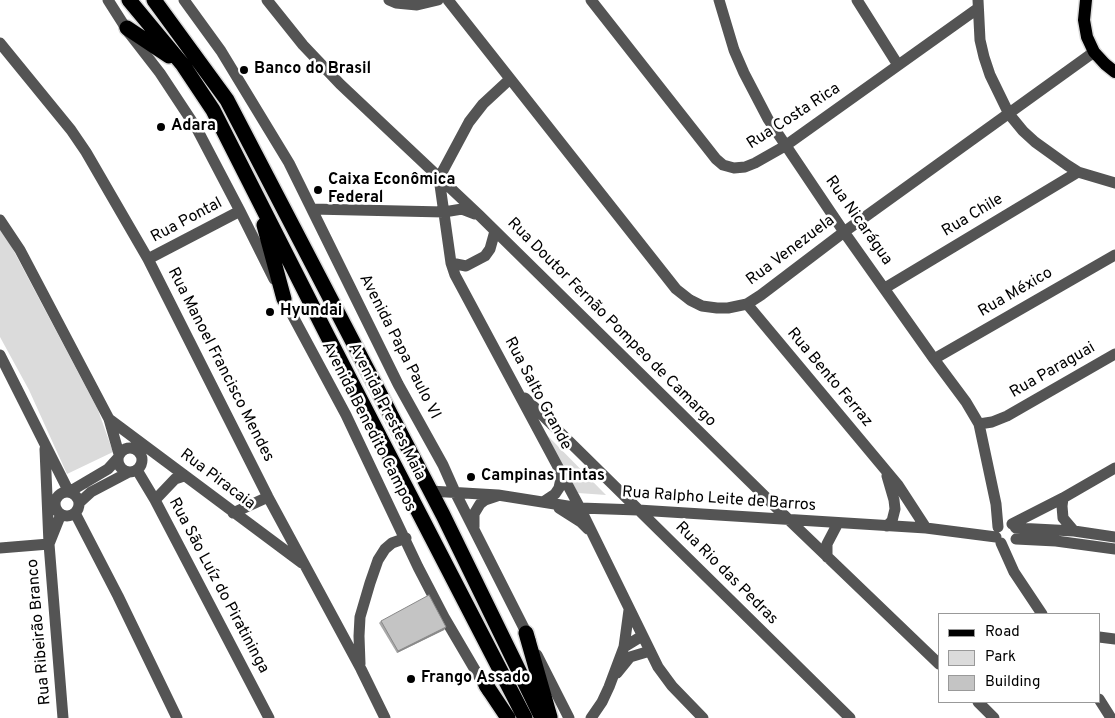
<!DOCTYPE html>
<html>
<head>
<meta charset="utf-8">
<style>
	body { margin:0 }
	#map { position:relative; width:1115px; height:718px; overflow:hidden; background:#fff; font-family:Overpass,sans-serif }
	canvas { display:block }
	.legend { position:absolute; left:938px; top:613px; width:162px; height:90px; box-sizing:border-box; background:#fff; border:1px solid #999; margin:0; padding:6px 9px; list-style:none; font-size:15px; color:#000 }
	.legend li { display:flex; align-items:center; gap:10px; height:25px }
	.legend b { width:25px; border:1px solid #999 }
</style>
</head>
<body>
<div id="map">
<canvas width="1115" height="718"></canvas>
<ul class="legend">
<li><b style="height:6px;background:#000"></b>Road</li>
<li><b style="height:14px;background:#dbdbdb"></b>Park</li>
<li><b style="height:14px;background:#c4c4c4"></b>Building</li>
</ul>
</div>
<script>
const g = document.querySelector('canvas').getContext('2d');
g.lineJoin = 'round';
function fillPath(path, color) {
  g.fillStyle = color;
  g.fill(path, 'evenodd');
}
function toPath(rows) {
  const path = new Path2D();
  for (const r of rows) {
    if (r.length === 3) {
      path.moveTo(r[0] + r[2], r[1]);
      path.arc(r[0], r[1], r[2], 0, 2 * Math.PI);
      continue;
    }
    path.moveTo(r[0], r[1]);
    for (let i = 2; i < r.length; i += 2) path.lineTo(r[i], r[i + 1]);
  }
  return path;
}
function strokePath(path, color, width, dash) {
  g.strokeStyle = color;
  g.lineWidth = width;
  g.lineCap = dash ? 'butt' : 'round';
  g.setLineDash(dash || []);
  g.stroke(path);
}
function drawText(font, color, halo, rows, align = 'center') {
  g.font = font + ' Overpass,sans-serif';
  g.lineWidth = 5;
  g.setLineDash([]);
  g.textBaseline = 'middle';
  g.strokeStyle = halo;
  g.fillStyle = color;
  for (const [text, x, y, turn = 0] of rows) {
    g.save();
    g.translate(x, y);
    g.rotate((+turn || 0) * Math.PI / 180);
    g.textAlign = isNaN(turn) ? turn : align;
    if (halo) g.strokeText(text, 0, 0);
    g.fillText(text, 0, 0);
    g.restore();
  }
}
const green = toPath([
	[0,228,8,240,98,410,113,452,67,474,29,390,0,337],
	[543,431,606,495,578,493]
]);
const minor = toPath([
	[108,0,129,33,160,73,197,129,240,211,274,279],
	[184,0,221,51,289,163,398,384,443,465,455,492,530,640],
	[267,0,303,45,340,84,479,215,789,520,939,664],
	[389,0,396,3,417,5,438,0],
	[448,0,676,289,690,300,702,306,717,308,728,308,747,304,761,295,844,232,1094,52],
	[591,0,716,159,723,165,734,168,745,167,755,163,785,146,977,9],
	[719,0,734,50,744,73,768,119,844,232,934,359,966,402,979,424,996,504,998,527],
	[857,0,898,65],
	[978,0,980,40,984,57,990,75,1009,114,1023,131,1035,142,1067,165,1078,172,1115,183],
	[0,43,71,130,86,152,148,259,268,497,361,669,385,718],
	[510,79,483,104,469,122,439,178,451,263,455,275,580,508,658,667,672,686,703,718],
	[312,209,444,212,462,209,475,214],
	[0,220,20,250,109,419,119,454],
	[148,259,240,211],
	[451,263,466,266,485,256,490,249,495,231],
	[885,288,1078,172],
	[281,294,346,415,418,567,444,617,488,692],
	[747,304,898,485,926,528],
	[0,355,69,492,108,469,118,458],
	[934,359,1115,255],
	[525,398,850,718],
	[109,419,302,563],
	[979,424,992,422,1007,416,1115,354],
	[130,460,12],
	[137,470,155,500,269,718],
	[887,476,894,500,895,509,892,521,887,526],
	[430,491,498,495,580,508,638,510,926,528,996,537],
	[67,504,12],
	[1063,498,1062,506,1063,518,1074,531],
	[155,500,175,479,184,476],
	[543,502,555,494,559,488,562,474],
	[79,503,91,492,129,472],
	[559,508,581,522,588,529],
	[75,513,118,596,177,718],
	[233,513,268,497],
	[61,514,49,544,63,718],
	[1012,524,1063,498,1115,468],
	[474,527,474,514,480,504,485,500,497,496],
	[1015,527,1016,528,1074,531,1115,537],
	[1016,539,1056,541,1115,549],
	[1001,543,1014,572,1042,614],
	[0,548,49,544,45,449],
	[827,557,827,544,838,523],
	[1099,637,1115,639],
	[624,647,629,610],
	[537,655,569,718],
	[360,664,359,636,360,617,370,583,378,560,385,549,392,543,406,538],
	[617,673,630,657,650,651],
	[1099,699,1111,718],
	[978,702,994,718],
	[591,718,602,702,609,687,624,647,642,636]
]);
const major = toPath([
	[1086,0,1084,20,1087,37,1094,52,1105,64,1115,72]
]);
const highway = toPath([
	[129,0,183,65,213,110,327,335,525,718],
	[154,0,227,100,443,515,542,718],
	[127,28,169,56],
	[264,225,284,299],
	[526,633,550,717],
	[486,685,508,718]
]);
const wall = toPath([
	[381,621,446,627,444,630,397,653,379,623]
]);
const shadedWall = toPath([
	[446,627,444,630,397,653,398,651]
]);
const building = toPath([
	[429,595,446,627,398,651,381,621,429,595]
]);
const markers = [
	[244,70,5,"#000"],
	[161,127,5,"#000"],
	[318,190,5,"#000"],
	[270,312,5,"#000"],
	[471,477,5,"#000"],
	[411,679,5,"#000"]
];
const poiNames = [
	["Banco do Brasil",254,70],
	["Adara",171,127],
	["Caixa Econômica",328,181],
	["Federal",328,199],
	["Hyundai",280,312],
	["Campinas Tintas",481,477],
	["Frango Assado",421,679]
];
const streetNames = [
	["Rua Costa Rica",794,117,-33],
	["Rua Chile",973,216,-31],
	["Rua Pontal",187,221,-28],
	["Rua Nicarágua",858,221,55],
	["Rua Venezuela",791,251,-37],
	["Rua México",1016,293,-30],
	["Rua Doutor Fernão Pompeo de Camargo",611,323,45],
	["Avenida Papa Paulo VI",399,347,63],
	["Rua Manoel Francisco Mendes",220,365,63],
	["Rua Paraguai",1053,371,-30],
	["Rua Bento Ferraz",829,378,50],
	["Rua Salto Grande",537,394,62],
	["Avenida Prestes Maia",386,412,63],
	["Avenida Benedito Campos",368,427,63],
	["Rua Piracaia",217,480,37],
	["Rua Ralpho Leite de Barros",719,500,4],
	["Rua Rio das Pedras",726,574,45],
	["Rua São Luíz do Piratininga",218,586,62],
	["Rua Ribeirão Branco",40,632,-95]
];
fillPath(green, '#dbdbdb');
strokePath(major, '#dbdbdb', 15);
strokePath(highway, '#dbdbdb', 18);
strokePath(minor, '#545454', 11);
strokePath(major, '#000', 12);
strokePath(highway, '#000', 15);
fillPath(wall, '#a9a9a9');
fillPath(shadedWall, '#898989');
fillPath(building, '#c4c4c4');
strokePath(building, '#898989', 1);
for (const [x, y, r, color] of markers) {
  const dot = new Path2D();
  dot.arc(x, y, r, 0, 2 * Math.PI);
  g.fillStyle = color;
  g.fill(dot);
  strokePath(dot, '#fff', 2);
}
drawText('bold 16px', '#000', '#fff', poiNames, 'left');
drawText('16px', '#000', '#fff', streetNames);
</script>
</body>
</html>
